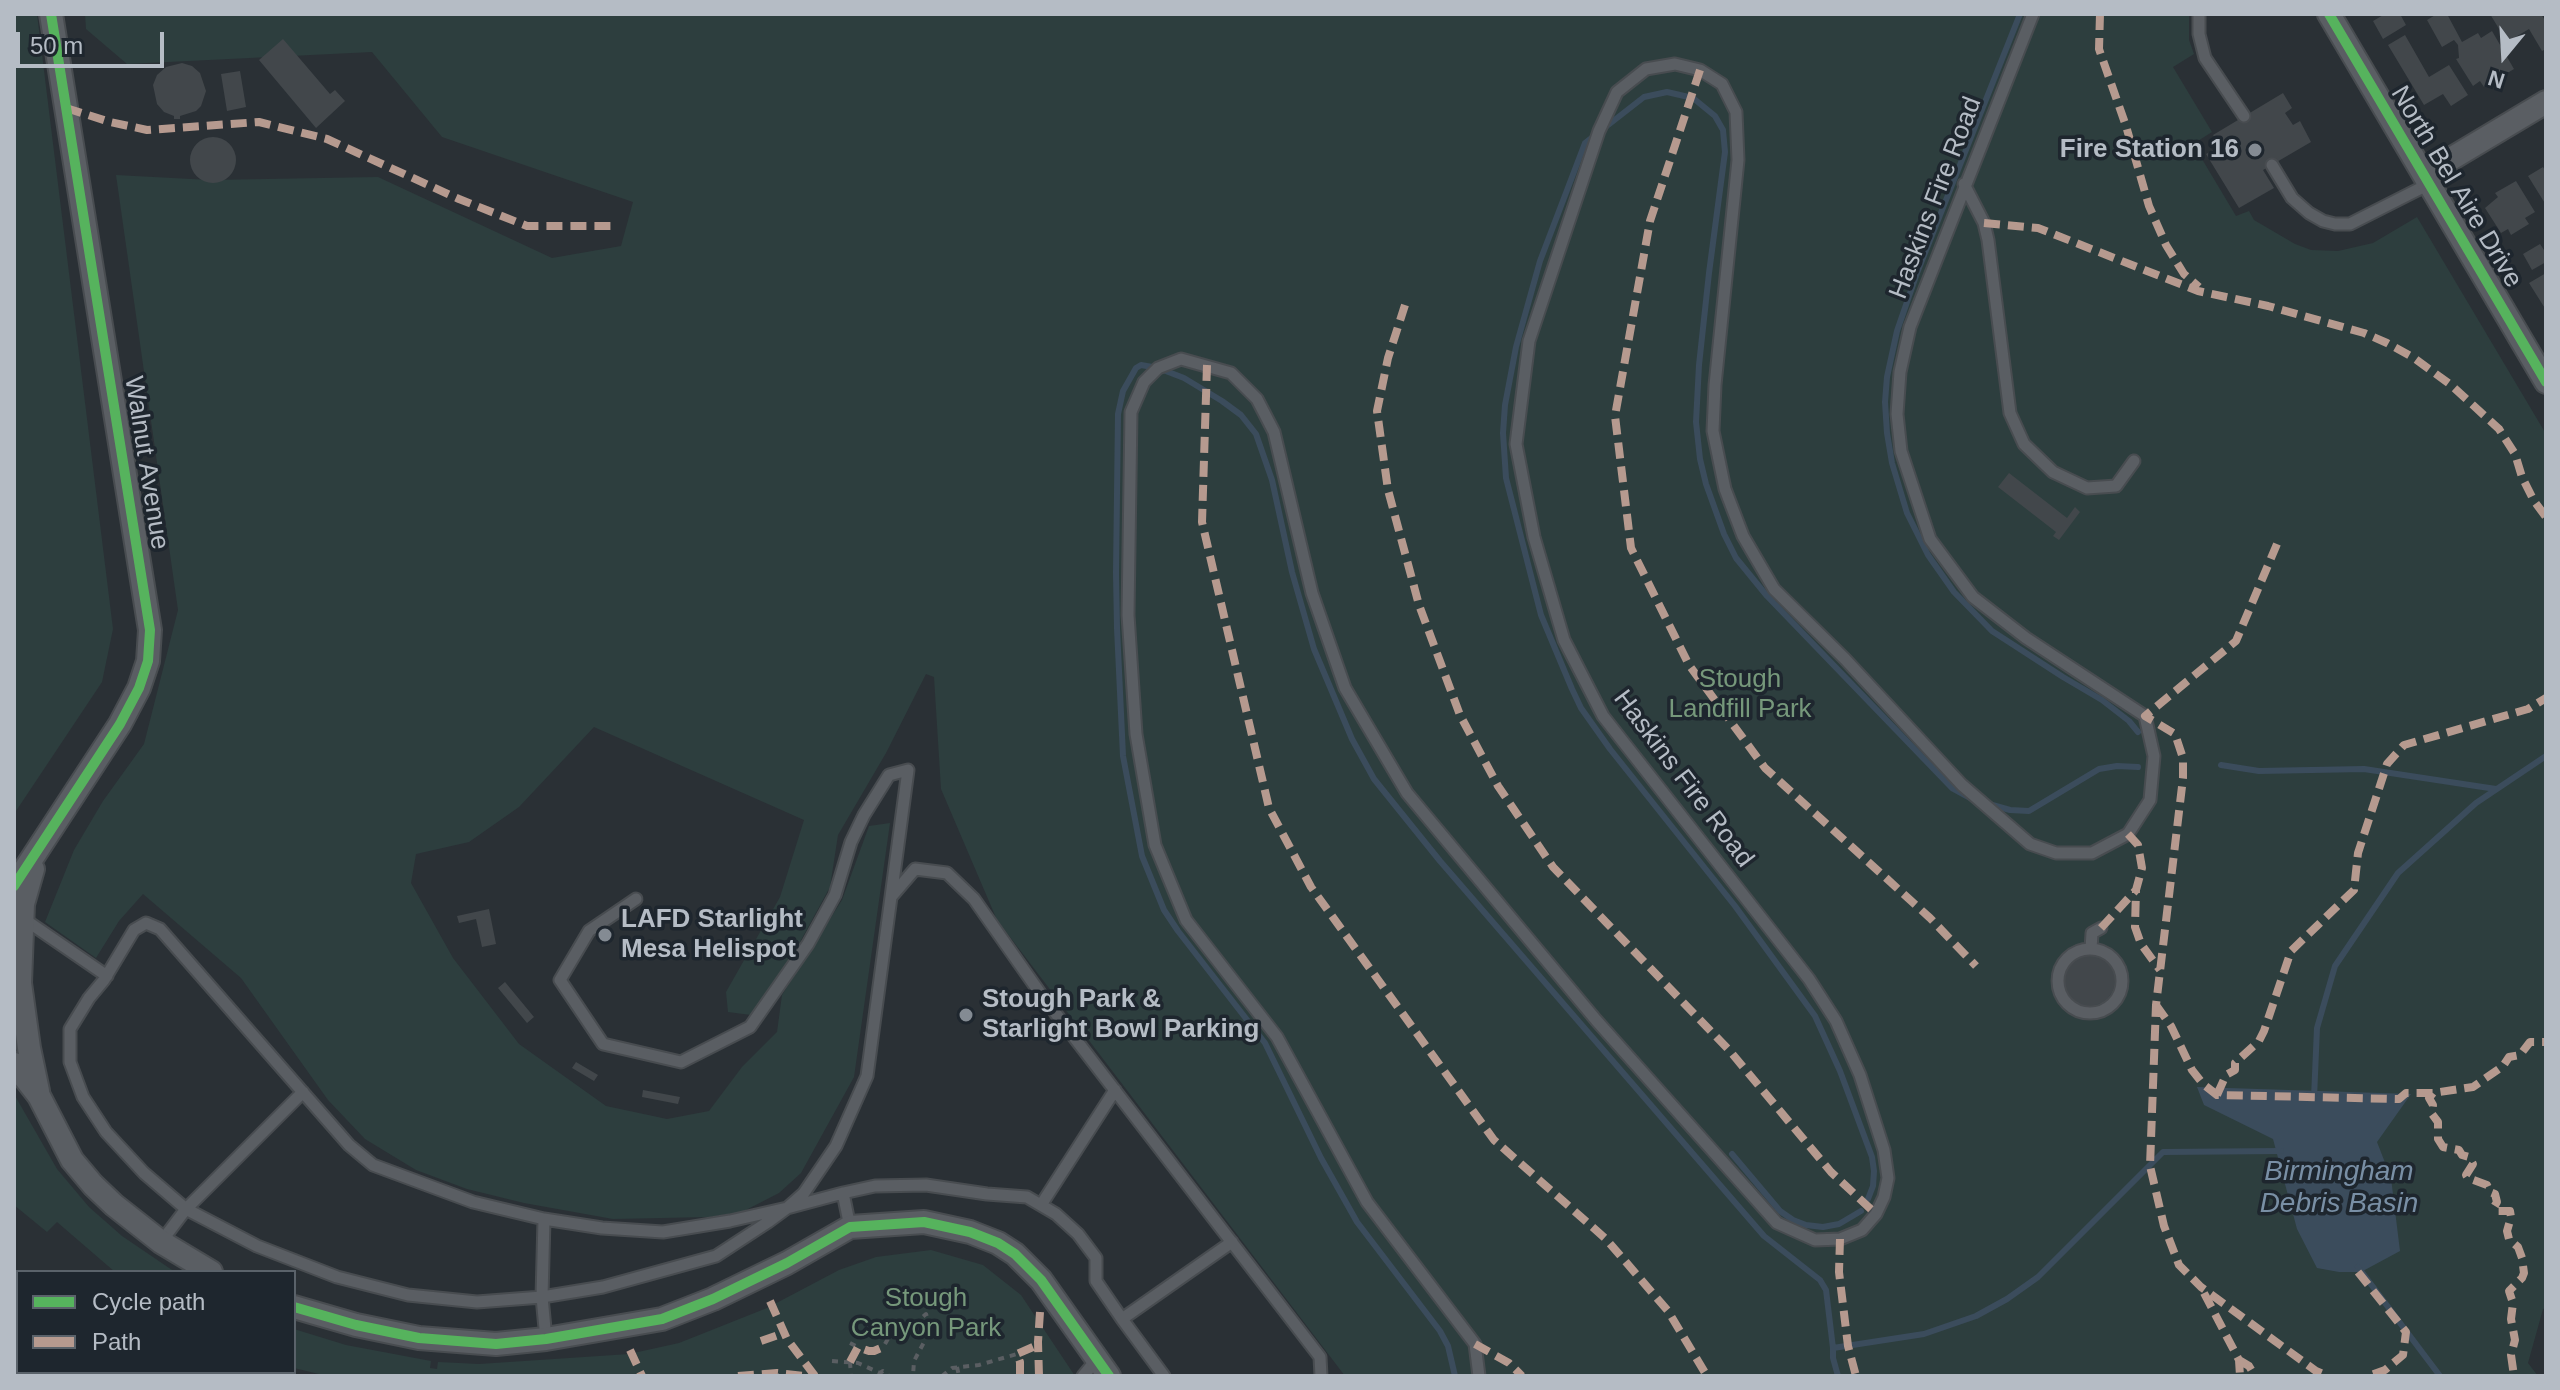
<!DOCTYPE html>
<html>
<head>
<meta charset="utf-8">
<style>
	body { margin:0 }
	#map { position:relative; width:2560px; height:1390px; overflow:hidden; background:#2a3035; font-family:Helvetica,sans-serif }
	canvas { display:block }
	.frame { position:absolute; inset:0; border:16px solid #b5bcc5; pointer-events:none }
	.legend { position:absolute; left:16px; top:1270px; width:280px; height:104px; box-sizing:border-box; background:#1e262e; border:2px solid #5a626a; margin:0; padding:10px 14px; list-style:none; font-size:24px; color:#b5bcc5 }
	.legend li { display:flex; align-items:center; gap:16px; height:40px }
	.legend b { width:40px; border:2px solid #5a626a }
	.north { position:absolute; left:2464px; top:16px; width:80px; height:80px; -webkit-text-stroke:6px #1e262e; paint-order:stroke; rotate:198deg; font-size:22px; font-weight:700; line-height:32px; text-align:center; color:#b5bcc5 }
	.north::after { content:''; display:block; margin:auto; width:28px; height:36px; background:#b5bcc5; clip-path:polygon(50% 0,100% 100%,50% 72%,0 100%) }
	.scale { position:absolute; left:16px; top:32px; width:148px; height:36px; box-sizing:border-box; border:4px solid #b5bcc5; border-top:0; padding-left:10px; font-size:24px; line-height:28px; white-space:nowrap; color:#b5bcc5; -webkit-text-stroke:6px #1e262e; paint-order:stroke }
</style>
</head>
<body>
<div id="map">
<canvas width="2560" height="1390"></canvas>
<div class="frame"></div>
<ul class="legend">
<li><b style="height:10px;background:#56b35d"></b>Cycle path</li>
<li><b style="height:10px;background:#b69a8f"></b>Path</li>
</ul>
<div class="north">N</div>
<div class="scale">50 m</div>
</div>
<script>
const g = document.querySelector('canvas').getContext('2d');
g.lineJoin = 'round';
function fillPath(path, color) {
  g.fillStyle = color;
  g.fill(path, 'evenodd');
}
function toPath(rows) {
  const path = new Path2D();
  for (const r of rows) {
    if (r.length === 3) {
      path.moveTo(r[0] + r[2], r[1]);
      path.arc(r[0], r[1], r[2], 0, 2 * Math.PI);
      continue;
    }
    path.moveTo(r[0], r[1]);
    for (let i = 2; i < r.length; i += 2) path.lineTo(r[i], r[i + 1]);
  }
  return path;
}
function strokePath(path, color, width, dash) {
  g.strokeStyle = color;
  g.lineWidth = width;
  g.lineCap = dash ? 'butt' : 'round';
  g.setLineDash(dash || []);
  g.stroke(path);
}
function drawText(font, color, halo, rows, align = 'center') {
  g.font = font + ' Helvetica,sans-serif';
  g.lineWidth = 7;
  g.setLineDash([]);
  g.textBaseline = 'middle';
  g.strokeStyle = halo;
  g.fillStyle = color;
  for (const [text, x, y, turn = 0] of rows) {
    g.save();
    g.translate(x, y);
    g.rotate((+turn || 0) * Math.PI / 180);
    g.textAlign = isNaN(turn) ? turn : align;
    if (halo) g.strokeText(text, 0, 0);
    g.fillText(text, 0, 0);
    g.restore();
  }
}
const green = toPath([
	[14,14,37,14,113,629,102,682,14,814],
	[85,14,2189,14,2189,40,2194,54,2173,67,2212,132,2193,144,2236,216,2249,211,2254,220,2295,244,2311,250,2338,251,2373,243,2417,217,2546,434,2546,1308,2543,1309,2528,1363,2538,1376,1345,1376,997,920,941,789,934,677,926,674,886,753,838,835,830,887,794,953,751,1015,728,1012,726,992,780,897,804,820,594,727,519,807,469,842,416,854,411,883,453,958,519,1044,606,1106,667,1119,709,1111,742,1067,777,1032,782,995,842,900,869,826,890,823,854,1077,801,1173,779,1193,742,1212,710,1217,613,1219,524,1203,467,1189,416,1170,365,1139,328,1100,241,978,143,894,119,921,96,958,45,922,74,850,103,801,144,744,178,610,116,175,210,180,378,177,552,258,621,246,633,202,442,137,372,52,127,64,86,29],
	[14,1094,57,1169,89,1207,122,1236,175,1272,115,1272,57,1222,47,1232,14,1205],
	[931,1250,983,1265,1021,1295,1075,1376,327,1376,294,1368,294,1329,346,1345,431,1361,430,1368,437,1369,438,1362,479,1364,629,1354,679,1343,767,1308,839,1270,876,1257]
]);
const water = toPath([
	[2197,1087,2411,1094,2377,1142,2391,1178,2400,1251,2361,1272,2339,1272,2317,1268,2297,1229,2273,1139,2204,1105]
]);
const stream = toPath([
	[2020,14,1917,273,1897,331,1887,377,1885,402,1887,433,1892,463,1907,513,1928,555,1954,592,1992,631,2063,677,2102,700,2129,721,2138,732],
	[2221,765,2259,771,2364,769,2496,789],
	[1989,804,2010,810,2029,811,2099,769,2117,766,2138,767],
	[2314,1098,2317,1028,2335,966,2398,873,2476,803,2546,756],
	[1732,1154,1780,1211,1793,1220,1806,1225,1823,1227,1839,1224,1861,1211],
	[1868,1199,1873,1186,1874,1171,1872,1157,1840,1071,1815,1016,1735,906,1610,749,1581,708,1572,689,1541,615,1506,478,1503,433,1505,405,1516,347,1540,261,1585,143,1644,97,1667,92,1693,98,1715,116,1723,130,1725,152,1709,273,1699,365,1696,422,1700,459,1706,484,1724,534,1736,558,1767,596,1952,788,1974,800],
	[2358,1267,2440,1376],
	[1455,1376,1448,1346,1440,1331,1357,1222,1321,1158,1265,1043,1178,931,1164,910,1142,856,1123,756,1117,628,1116,573,1118,414,1123,391,1136,368,1141,365,1158,368,1184,378,1222,401,1241,415,1256,434,1272,480,1292,572,1314,649,1352,739,1374,779,1440,861,1764,1236,1820,1280,1826,1290,1833,1348],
	[1838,1376,1833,1358,1833,1348,1924,1334,1976,1316,2007,1299,2038,1277,2163,1152,2281,1151]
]);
const building = toPath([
	[2385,14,2400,14,2406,25,2383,39,2373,21],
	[2437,14,2447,14,2462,42,2478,33,2481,38,2492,31,2514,69,2484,87,2480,81,2473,86,2456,59,2459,58,2458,45,2454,40,2442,47,2427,20],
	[2490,14,2541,14,2546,22,2546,49,2542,51,2529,29,2507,42],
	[2405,35,2429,77,2449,65,2468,95,2451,106,2443,94,2424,105,2388,45],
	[283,39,330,94,335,90,345,101,316,128,259,60],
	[182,63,192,66,200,73,206,91,201,106,196,111,180,116,180,119,174,119,174,116,164,112,157,104,153,85,157,75,166,67],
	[240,71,246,107,227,111,221,74],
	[2283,93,2292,108,2285,113,2293,125,2300,121,2311,142,2263,170,2274,188,2239,208,2206,154,2220,146,2213,135],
	[213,160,23],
	[2543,167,2546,172,2546,205,2528,176],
	[2516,181,2535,212,2525,218,2529,224,2511,235,2508,229,2501,233,2485,208,2498,197,2495,193],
	[2540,244,2546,253,2546,262,2532,270,2523,254],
	[2546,273,2546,310,2529,283],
	[2009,473,2067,518,2075,507,2080,512,2059,540,2053,536,2056,532,1998,487],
	[489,909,496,944,482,947,476,919,459,923,457,916],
	[2089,980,26],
	[505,982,534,1017,527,1023,498,988],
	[576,1062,598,1075,594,1081,572,1068],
	[643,1090,680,1097,678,1104,642,1097]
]);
const path = toPath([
	[850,1343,858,1347],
	[885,1344,897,1323,906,1332,926,1314,931,1329,914,1361,913,1376],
	[832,1361,858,1363,880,1373,883,1371,889,1376],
	[850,1362,851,1376],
	[957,1367,959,1376],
	[749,1373,749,1376],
	[777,1376,777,1373],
	[942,1376,952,1368,979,1365,1017,1354]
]);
const service = toPath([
	[2199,14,2199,34,2205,58,2244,116],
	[2272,165,2292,198,2309,213,2323,221,2335,224,2350,224,2429,184],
	[1964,184,1984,223,1988,240,2010,413,2024,444,2053,472,2087,488,2116,486,2134,461],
	[636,899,589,931,560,980,603,1044,681,1062,750,1027,808,944,835,895,851,842,864,815,889,775,908,770,891,897],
	[21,917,107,976],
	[2091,949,2092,933,2101,928],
	[2090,981,32],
	[843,1193,850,1227],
	[1041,1205,1115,1090],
	[544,1219,542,1297,546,1339],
	[161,1242,186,1209,303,1092],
	[1122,1319,1232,1242],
	[1083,1376,1097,1359],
	[1164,1376,1122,1319,1096,1281,1096,1258,1078,1234,1056,1214,1027,1197,987,1194,926,1185,875,1186,843,1193,787,1208,730,1221,663,1232,602,1228,544,1219,473,1202,373,1165,349,1145,160,929,146,923,134,930,104,980,89,998,70,1029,70,1062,83,1097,106,1132,144,1173,186,1209,257,1246,337,1277,408,1295,477,1302,542,1297,603,1287,716,1256,768,1222,787,1208,804,1193,836,1146,867,1076,891,897,915,869,947,873,974,899,1040,993,1320,1357,1321,1376],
	[1479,1376,1475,1344,1367,1202,1277,1037,1186,920,1155,845,1136,734,1128,615,1131,412,1144,382,1158,368,1181,359,1231,373,1257,399,1274,432,1312,593,1345,688,1407,793,1596,1020,1777,1223,1815,1240,1840,1239,1862,1230,1876,1214,1884,1197,1888,1178,1884,1150,1860,1075,1836,1021,1809,979,1603,716,1564,640,1534,537,1516,444,1529,341,1599,131,1617,92,1646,69,1675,64,1700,70,1722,84,1736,112,1738,160,1715,385,1713,431,1725,489,1743,536,1774,589,1845,659,1962,785,2030,844,2056,853,2092,853,2128,834,2150,800,2154,756,2145,716,2026,638,1973,597,1930,539,1901,451,1897,414,1900,372,1910,327,2033,14]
]);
const minor = toPath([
	[2329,14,2546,382],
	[2424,175,2546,102],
	[33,869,23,904,20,983,29,1048,38,1091],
	[14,886,120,724,139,688,148,661,150,630,51,14],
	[14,1064,39,1096,72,1160,93,1185,114,1205,161,1242,211,1272],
	[294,1307,356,1325,419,1338,496,1344,546,1339,662,1319,713,1299,787,1263,850,1227,924,1222,970,1232,998,1243,1015,1254,1041,1280,1109,1376]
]);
const quiet = toPath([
	[2100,14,2099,49,2126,126,2149,206,2166,245,2184,274,2199,287],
	[1700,70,1650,221,1615,416,1631,548,1689,665,1765,768,1930,918,1976,966],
	[66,108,110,122,147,130,259,122,327,139,459,199,527,226,611,226],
	[1984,223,2038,228,2198,291,2268,306,2364,333,2387,343,2414,358,2451,385,2499,429,2515,454,2522,477,2534,501,2546,517],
	[1405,305,1388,358,1377,411,1388,490,1419,605,1460,715,1498,786,1553,867,1729,1050,1831,1172,1876,1214],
	[1207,365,1202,522,1269,808,1311,887,1494,1140,1606,1239,1668,1311,1707,1376],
	[2277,544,2236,641,2145,716,2175,734,2183,758,2183,778,2156,1005,2150,1166,2164,1226,2179,1265,2201,1287,2316,1371,2328,1376],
	[2128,834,2138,845,2142,868,2136,890,2135,927,2141,944,2160,970],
	[2101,928,2136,890],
	[2156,1005,2171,1026,2192,1070,2203,1084,2217,1095,2399,1099,2406,1093,2433,1093,2473,1087,2503,1066,2509,1057,2520,1055,2530,1042,2546,1042],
	[2433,1093,2429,1098,2433,1105,2432,1114,2438,1122,2438,1139,2443,1147,2459,1150,2462,1155,2469,1157,2473,1164,2466,1175,2468,1178,2487,1185,2490,1192,2495,1194,2497,1202,2494,1207,2497,1211,2510,1211,2511,1217,2507,1231,2509,1239,2518,1247,2522,1258,2524,1273,2522,1278,2509,1291,2513,1303,2511,1319,2515,1340,2511,1355,2514,1376],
	[2217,1095,2226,1075,2235,1070,2235,1063,2259,1041,2264,1031,2291,951,2354,890,2358,853,2387,764,2404,745,2528,709,2546,698],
	[1840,1239,1839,1272,1848,1346,1856,1376],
	[2358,1272,2406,1332,2403,1355,2385,1370,2368,1376],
	[2204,1293,2239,1360,2240,1376],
	[770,1301,787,1339,815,1376],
	[761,1341,784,1333],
	[1475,1344,1509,1363,1522,1376],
	[630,1350,642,1376],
	[2239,1360,2249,1366,2255,1376],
	[850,1362,858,1347,869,1351,874,1351,881,1348,885,1344],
	[738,1376,777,1373,805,1376],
	[1020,1376,1020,1362,1017,1354,1033,1347,1038,1342],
	[1039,1376,1038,1342,1040,1312]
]);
const cycleway = toPath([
	[2329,14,2546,382],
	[14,886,120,724,139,688,148,661,150,630,51,14],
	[294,1307,356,1325,419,1338,496,1344,546,1339,662,1319,713,1299,787,1263,850,1227,924,1222,970,1232,998,1243,1015,1254,1041,1280,1109,1376]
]);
const markers = [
	[2255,150,8,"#848b93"],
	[605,935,8,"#848b93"],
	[966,1015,8,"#848b93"]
];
const poiNames = [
	["Fire Station 16",2239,150,"right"],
	["LAFD Starlight",621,920],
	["Mesa Helispot",621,950],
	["Stough Park &",982,1000],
	["Starlight Bowl Parking",982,1030]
];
const streetNames = [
	["North Bel Aire Drive",2456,187,59],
	["Haskins Fire Road",1936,198,-69],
	["Walnut Avenue",146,463,81],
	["Haskins Fire Road",1683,779,53]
];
const parkNames = [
	["Stough",1740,680],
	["Landfill Park",1740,710],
	["Stough",926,1299],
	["Canyon Park",926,1329]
];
const waterNames = [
	["Birmingham",2339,1172],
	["Debris Basin",2339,1204]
];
fillPath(green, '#2d3e3e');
fillPath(water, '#3b4c5c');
strokePath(stream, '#3b4c5c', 6);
fillPath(building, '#42474b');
strokePath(service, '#484c50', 15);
strokePath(minor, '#484c50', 26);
strokePath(path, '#5a5e62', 4, [6, 6]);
strokePath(service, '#5a5e63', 11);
strokePath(minor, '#5a5e63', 22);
strokePath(quiet, '#b69a8f', 8, [16, 8]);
strokePath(cycleway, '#56b35d', 10);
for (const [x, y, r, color] of markers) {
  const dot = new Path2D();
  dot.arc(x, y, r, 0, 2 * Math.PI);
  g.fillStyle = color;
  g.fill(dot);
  strokePath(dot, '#1e262e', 3);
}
drawText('bold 26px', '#b5bcc5', '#1e262e', poiNames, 'left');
drawText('26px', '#b5bcc5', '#1e262e', streetNames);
drawText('26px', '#76987b', '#1e262e', parkNames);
drawText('italic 28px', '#798fa5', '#1e262e', waterNames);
</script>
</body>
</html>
